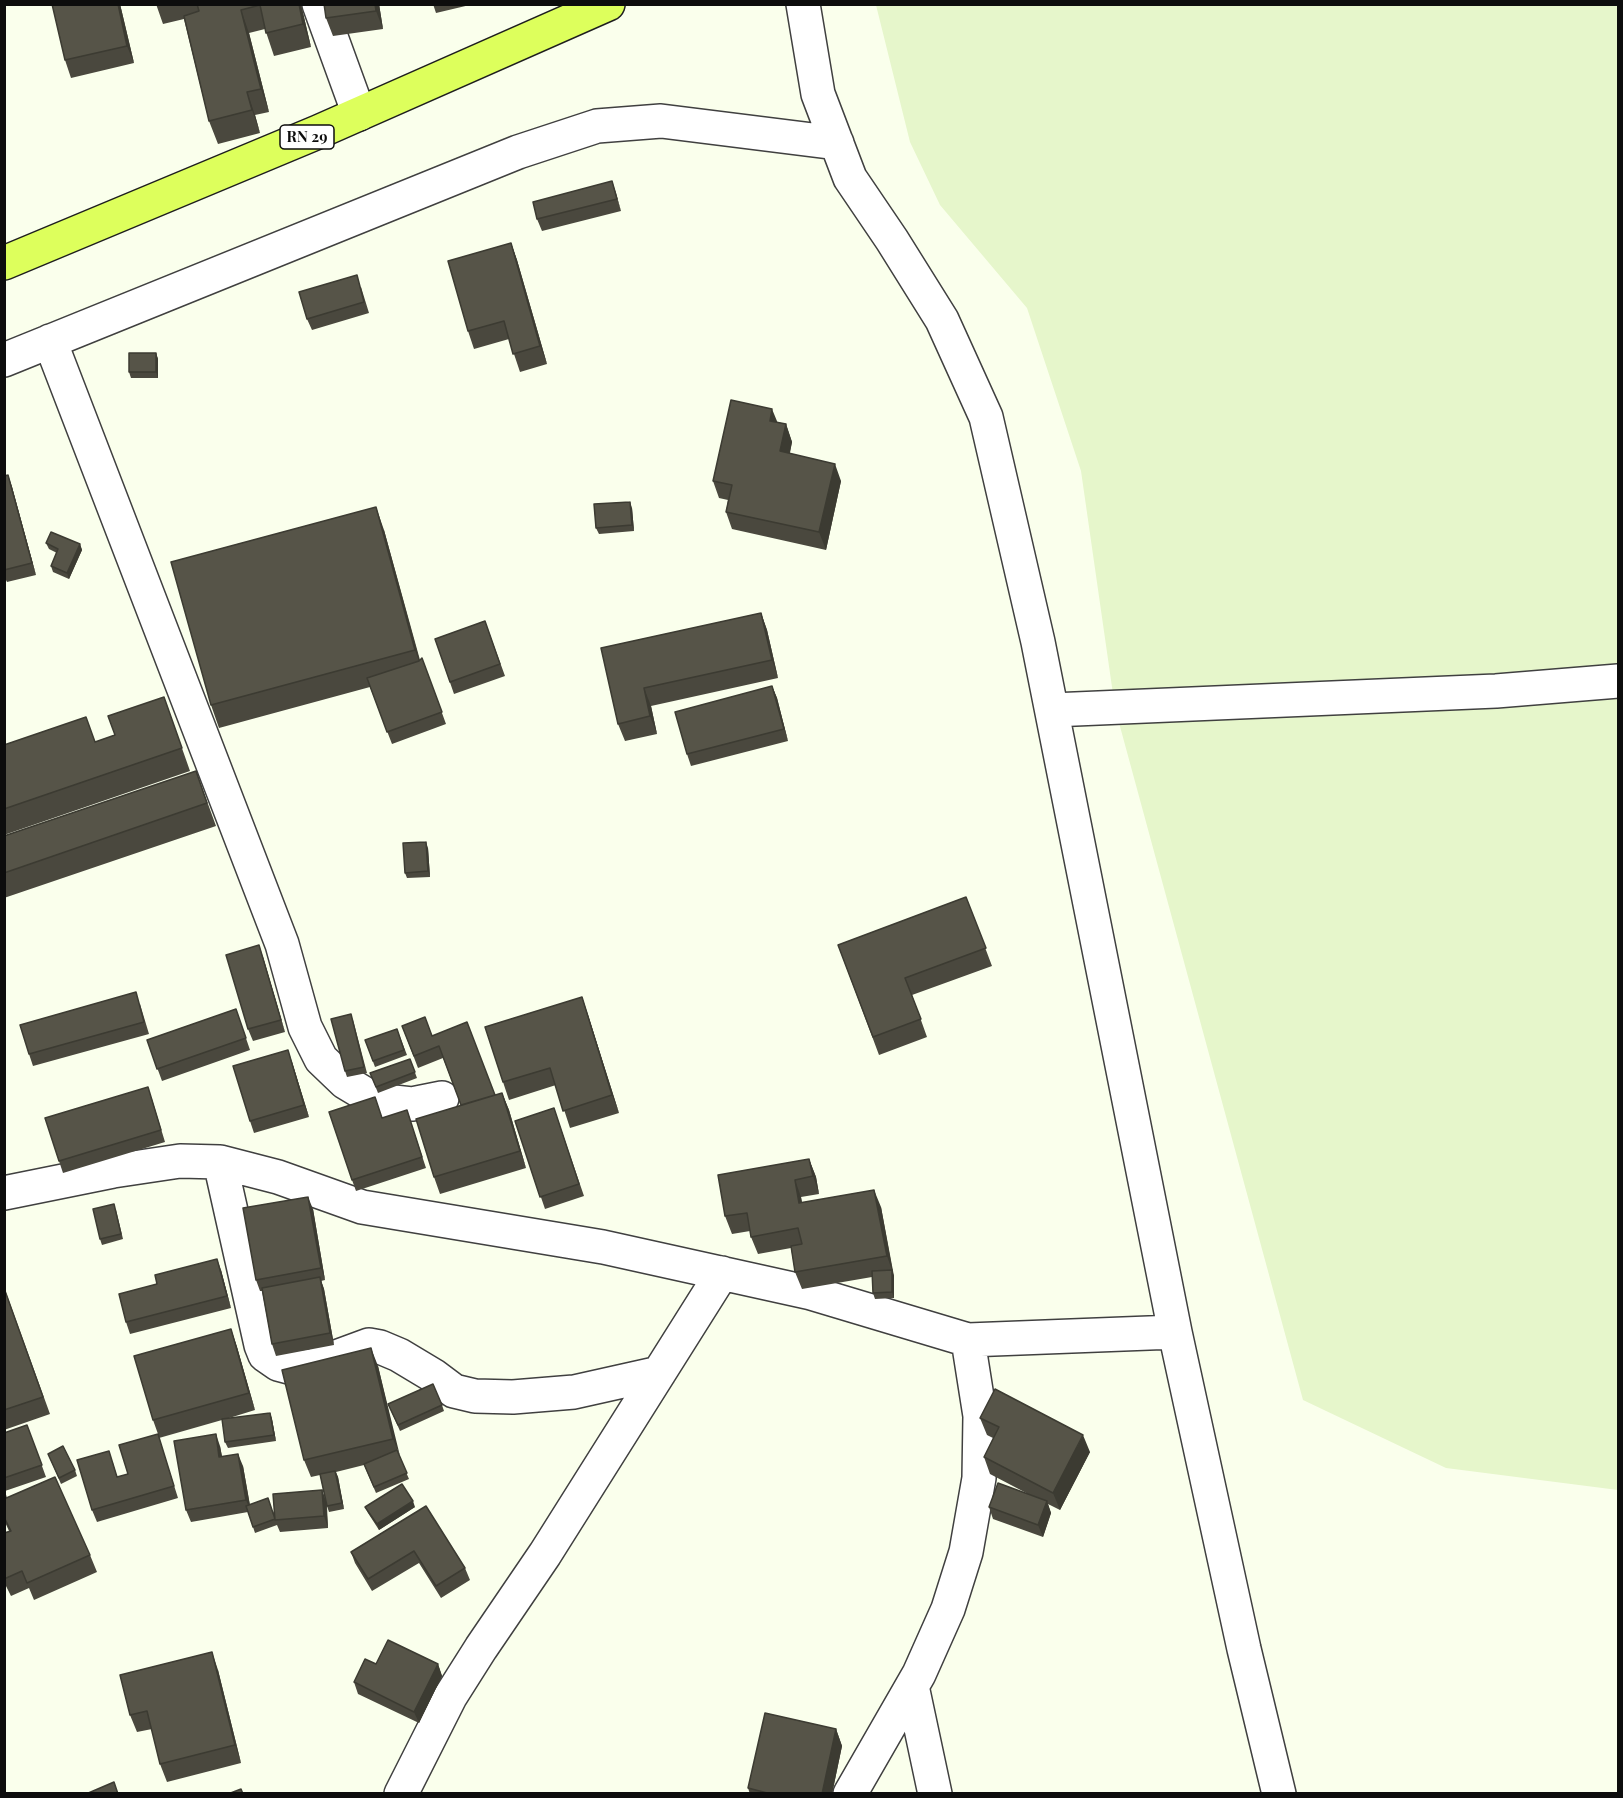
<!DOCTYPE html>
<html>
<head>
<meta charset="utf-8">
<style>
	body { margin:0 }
	#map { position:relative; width:1623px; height:1798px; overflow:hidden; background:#faffec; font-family:"Playfair Display",serif }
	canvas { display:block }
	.frame { position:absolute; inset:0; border:6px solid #0d0d0d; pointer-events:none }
</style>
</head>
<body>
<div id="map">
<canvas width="1623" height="1798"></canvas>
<div class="frame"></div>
</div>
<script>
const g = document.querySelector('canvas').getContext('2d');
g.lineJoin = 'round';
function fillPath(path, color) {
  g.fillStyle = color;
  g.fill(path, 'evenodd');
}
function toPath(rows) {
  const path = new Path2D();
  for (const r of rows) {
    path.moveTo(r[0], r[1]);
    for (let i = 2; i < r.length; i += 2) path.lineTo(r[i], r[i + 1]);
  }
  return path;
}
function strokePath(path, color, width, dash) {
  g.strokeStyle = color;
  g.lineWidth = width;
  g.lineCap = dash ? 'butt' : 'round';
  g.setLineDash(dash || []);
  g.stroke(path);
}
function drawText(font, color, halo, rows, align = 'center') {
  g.font = font + ' "Playfair Display",serif';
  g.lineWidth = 6;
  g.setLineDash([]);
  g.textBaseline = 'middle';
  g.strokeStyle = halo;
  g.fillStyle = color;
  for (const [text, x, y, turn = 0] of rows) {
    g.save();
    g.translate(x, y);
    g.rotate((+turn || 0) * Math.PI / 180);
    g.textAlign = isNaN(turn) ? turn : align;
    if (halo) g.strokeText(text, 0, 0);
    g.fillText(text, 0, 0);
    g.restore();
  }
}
const farmland = toPath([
	[876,5,1618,5,1618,1490,1446,1468,1303,1400,1115,708,1081,471,1027,308,940,205,910,142]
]);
const minor = toPath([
	[319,4,359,114],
	[803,4,818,94,850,178,892,240,942,320,986,417,1038,642,1175,1332,1244,1649,1279,1794],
	[50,341,282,944,305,1027,321,1059,345,1082,375,1100,412,1104,442,1098],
	[4,360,518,152,597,126,661,121,837,143],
	[1052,710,1496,691,1618,681],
	[220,1162,261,1345,265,1355,278,1364,293,1368,312,1366,369,1345,380,1347,399,1355,434,1376,454,1391,475,1396,513,1397,574,1392,659,1373],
	[4,1193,113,1171,180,1161,220,1162,278,1177,362,1207,603,1247,811,1293,968,1340,980,1416,979,1478,966,1552,948,1609,919,1674,850,1794],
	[968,1340,1175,1332],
	[912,1686,935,1794],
	[401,1794,450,1697,481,1648,545,1554,722,1273]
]);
const primary = toPath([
	[4,263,318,132,608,4]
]);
const wall = toPath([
	[120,4,134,63,71,78,65,60],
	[156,4,301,4,311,47,274,56,265,29,249,33,269,112,255,115,260,133,218,144,209,121,184,19,163,24],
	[379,4,383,29,333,36,326,18],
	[433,4,474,4,436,13],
	[612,181,621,211,542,231,537,219],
	[511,243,517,260,547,364,520,372,509,339,474,349,468,331],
	[361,287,369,313,312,330,307,319],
	[156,353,158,359,158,378,131,378,129,372],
	[777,422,786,424,792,442,790,453,841,481,826,550,732,529,726,512,728,500,719,498,713,481],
	[8,475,12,487,36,575,7,582,4,576,4,476],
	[632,508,634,531,599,534,596,528],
	[384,530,420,660,422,658,446,724,392,744,370,687,219,728,211,705],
	[46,543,80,544,82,550,69,579,53,572,51,566,57,553,49,549],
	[761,613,767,630,778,678,651,706,657,734,625,741,618,724,601,648],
	[485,621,505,676,454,694,435,639],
	[772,686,777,698,788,741,691,766,687,754],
	[164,697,190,771,4,835,4,745,95,742,115,735],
	[196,771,216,826,4,898,4,836],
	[428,848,430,877,407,878,405,873],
	[966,897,992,966,912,995,927,1037,879,1055,838,945],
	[263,957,285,1032,253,1041,248,1029],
	[582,997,588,1015,619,1113,570,1128,556,1085,509,1100,503,1082],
	[140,1004,149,1034,33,1066,29,1054],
	[236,1009,250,1050,162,1081,147,1040],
	[353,1020,367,1073,347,1077,345,1071],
	[402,1026,432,1036,495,1095,502,1093,509,1110,526,1168,440,1194,434,1177,461,1105,443,1058,418,1068],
	[397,1029,407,1055,375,1067,365,1040],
	[410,1059,417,1078,378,1093,370,1073],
	[292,1062,309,1117,254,1133,250,1121],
	[152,1099,165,1142,63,1173,59,1161],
	[407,1110,426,1168,356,1191,352,1180,383,1118],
	[558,1120,584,1196,545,1209,515,1121],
	[809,1159,816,1177,819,1194,801,1197,802,1203,881,1207,894,1276,894,1298,875,1299,873,1293,872,1277,802,1289,795,1272,791,1248,758,1254,751,1237,750,1231,732,1234,725,1216],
	[313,1209,325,1280,321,1281,324,1289,334,1345,276,1356,272,1344,262,1291,260,1291,256,1280],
	[116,1210,123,1239,102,1245,100,1239],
	[221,1270,231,1308,130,1334,126,1322],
	[4,1287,50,1414,4,1430],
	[231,1329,237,1347,255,1410,226,1419,270,1413,272,1419,276,1441,228,1448,225,1442,222,1420,159,1438,178,1498,97,1522,92,1510,113,1463,117,1477,128,1474,158,1434,153,1420],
	[378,1366,399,1456,409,1479,376,1493,364,1465,336,1472,338,1477,344,1509,329,1512,327,1506,328,1528,280,1532,277,1525,255,1533,248,1512,191,1522,186,1510,220,1446,222,1456,243,1466,250,1505,275,1519,322,1490,325,1498,320,1475,311,1477,304,1460],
	[388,1404,442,1405,444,1411,400,1431],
	[980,1418,1090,1452,1060,1510,1048,1504,1051,1513,1043,1537,993,1519,989,1507,1032,1496,990,1474,984,1457,993,1438,987,1435],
	[27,1425,46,1477,5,1491,7,1498,90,1555,97,1572,34,1600,29,1588,11,1596,4,1582,4,1532,5,1533,9,1531,4,1520,4,1433],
	[48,1454,75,1470,77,1476,61,1484],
	[426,1506,465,1568,470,1580,441,1598,419,1563,372,1591,355,1563,351,1552],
	[365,1507,415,1507,379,1530,368,1513],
	[438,1664,442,1676,419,1723,358,1694,354,1682],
	[218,1670,241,1763,167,1782,160,1764,152,1729,137,1732,130,1715],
	[836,1729,842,1746,832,1794,750,1794,748,1788]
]);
const shadedWall = toPath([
	[118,4,120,4,134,63,127,46],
	[299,4,301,4,302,9,311,47,303,24],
	[375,4,379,4,383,29,376,11],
	[241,10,249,33,269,112,261,89],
	[247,92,255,115,260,133,252,110],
	[612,181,616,193,621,211,617,199],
	[511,243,517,260,547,364,540,346],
	[156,353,158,359,158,378,156,372],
	[772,409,779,426,770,421],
	[786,424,792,442,786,469,780,451],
	[835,464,841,481,826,550,819,532],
	[8,475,12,487,36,575,32,563],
	[630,502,632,508,634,531,632,525],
	[376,507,384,530,423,673,415,650],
	[80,544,82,550,69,579,67,573],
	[761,613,767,630,778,678,772,660],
	[772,686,777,698,788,741,784,729],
	[644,688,651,706,657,734,650,716],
	[426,842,428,848,430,877,428,871],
	[259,945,263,957,285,1032,281,1020],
	[582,997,588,1015,619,1113,612,1095],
	[288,1050,292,1062,309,1117,304,1105],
	[502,1093,509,1110,526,1168,520,1151],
	[809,1159,816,1177,819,1194,813,1176],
	[795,1180,801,1197,805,1221,799,1203],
	[874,1190,881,1207,893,1273,887,1256],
	[308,1197,313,1209,325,1280,321,1268],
	[217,1259,221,1270,231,1308,227,1296],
	[892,1270,894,1276,894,1298,892,1292],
	[320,1277,324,1289,334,1345,330,1333],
	[231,1329,237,1347,255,1410,249,1393],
	[371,1348,378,1366,400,1456,393,1439],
	[270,1413,272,1419,276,1441,274,1435],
	[216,1434,220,1446,224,1469,219,1457],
	[1083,1435,1090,1452,1060,1510,1053,1493],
	[238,1454,243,1466,251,1512,246,1500],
	[335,1471,338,1477,344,1509,342,1503],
	[322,1490,326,1502,328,1528,324,1516],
	[413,1501,415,1507,379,1530,377,1524],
	[1047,1501,1051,1513,1043,1537,1038,1525],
	[212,1652,218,1670,241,1763,235,1745],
	[438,1664,442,1676,419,1723,414,1712],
	[836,1729,842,1746,832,1794,822,1794]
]);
const building = toPath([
	[52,4,118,4,127,46,65,60,52,4],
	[197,4,299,4,303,24,266,33,260,5,241,10,261,89,247,92,252,110,209,121,184,16,199,11,197,4],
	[324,4,375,4,376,11,326,18,324,4],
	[612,181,617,199,537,219,533,202,612,181],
	[511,243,540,346,513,354,504,321,468,331,448,261,511,243],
	[357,275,364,302,307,319,299,292,357,275],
	[129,353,156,353,156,372,129,372,129,353],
	[731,400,772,409,770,421,786,424,780,451,835,464,819,532,726,512,732,485,713,481,731,400],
	[8,475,32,563,4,570,4,476,8,475],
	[630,502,632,525,596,528,594,504,630,502],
	[376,507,415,650,211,705,171,562,376,507],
	[51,532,80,544,67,573,51,566,58,549,46,543,51,532],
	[761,613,772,660,644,688,650,716,618,724,601,648,761,613],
	[485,621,500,664,450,682,435,639,485,621],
	[422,658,442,712,387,732,367,678,419,661,422,658],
	[772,686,784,729,687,754,675,712,772,686],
	[164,697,182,748,4,809,4,745,86,717,95,742,115,735,108,716,164,697],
	[196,771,207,803,4,873,4,836,196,771],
	[426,842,428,871,405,873,403,843,426,842],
	[966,897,986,948,905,978,921,1019,873,1037,838,945,966,897],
	[259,945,281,1020,248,1029,226,955,259,945],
	[136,992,144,1022,29,1054,20,1025,136,992],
	[582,997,612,1095,563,1111,550,1068,503,1082,485,1027,582,997],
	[236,1009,246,1038,157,1069,147,1040,236,1009],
	[351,1014,364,1067,345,1071,331,1019,351,1014],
	[425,1017,432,1036,467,1022,495,1095,461,1105,439,1046,414,1056,402,1026,425,1017],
	[397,1029,404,1050,373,1061,365,1040,397,1029],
	[288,1050,304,1105,250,1121,233,1066,288,1050],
	[410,1059,415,1072,376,1087,370,1073,410,1059],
	[148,1087,161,1130,59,1161,45,1118,148,1087],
	[502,1093,520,1151,434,1177,416,1119,502,1093],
	[375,1097,382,1118,407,1110,422,1157,352,1180,329,1112,375,1097],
	[554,1108,579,1184,540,1197,515,1121,554,1108],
	[809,1159,813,1176,795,1180,799,1203,874,1190,887,1256,795,1272,791,1246,802,1244,798,1228,751,1237,747,1213,725,1216,718,1175,809,1159],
	[308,1197,321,1268,256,1280,243,1208,308,1197],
	[114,1204,121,1234,100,1239,93,1209,114,1204],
	[217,1259,227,1296,126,1322,119,1294,157,1284,155,1275,217,1259],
	[892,1270,892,1292,873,1293,872,1271,892,1270],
	[320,1277,330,1333,272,1344,262,1288,320,1277],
	[4,1288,43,1397,4,1410,4,1288],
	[231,1329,249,1393,153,1420,134,1356,231,1329],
	[371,1348,393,1439,304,1460,282,1370,371,1348],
	[433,1384,442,1405,398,1425,388,1404,433,1384],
	[995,1389,1083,1435,1053,1493,984,1457,999,1427,980,1418,995,1389],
	[270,1413,274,1435,225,1442,222,1419,270,1413],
	[27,1425,42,1465,4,1478,4,1433,27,1425],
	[158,1434,174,1486,92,1510,77,1460,109,1451,117,1477,128,1474,119,1445,158,1434],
	[216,1434,219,1457,238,1454,246,1500,186,1510,174,1441,216,1434],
	[63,1446,75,1470,59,1478,48,1454,63,1446],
	[397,1450,407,1473,374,1487,364,1464,397,1450],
	[335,1471,342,1503,327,1506,320,1474,335,1471],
	[55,1477,90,1555,27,1583,22,1571,4,1579,4,1533,11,1531,4,1517,4,1499,55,1477],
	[998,1483,1047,1501,1038,1525,989,1507,998,1483],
	[402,1484,413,1501,377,1524,365,1507,402,1484],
	[322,1490,324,1516,275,1520,273,1494,322,1490],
	[268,1498,275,1519,253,1527,246,1506,268,1498],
	[426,1506,465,1568,436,1586,414,1551,368,1579,351,1552,426,1506],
	[388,1640,438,1664,414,1712,354,1682,365,1659,376,1664,388,1640],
	[212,1652,235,1745,160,1764,147,1711,130,1715,120,1675,212,1652],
	[765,1713,836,1729,822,1794,771,1794,748,1788,765,1713],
	[114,1782,118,1794,86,1794,114,1782],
	[241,1789,243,1794,228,1794,241,1789]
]);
const shields = [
	[307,137,54]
];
const shieldNames = [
	["RN 29",307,137]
];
fillPath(farmland, '#e6f6cb');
strokePath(minor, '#404040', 36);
strokePath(primary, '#1e1e1e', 36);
strokePath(minor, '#fff', 33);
strokePath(primary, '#ddff5c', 33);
fillPath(wall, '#4a483e');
fillPath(shadedWall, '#3c3b32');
fillPath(building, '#565448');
strokePath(building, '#3c3b32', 1.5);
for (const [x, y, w] of shields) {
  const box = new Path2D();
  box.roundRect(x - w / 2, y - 12, w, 24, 4.5);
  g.fillStyle = '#fff';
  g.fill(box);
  strokePath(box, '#0d0d0d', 1.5);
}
drawText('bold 15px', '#0d0d0d', null, shieldNames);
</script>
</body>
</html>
